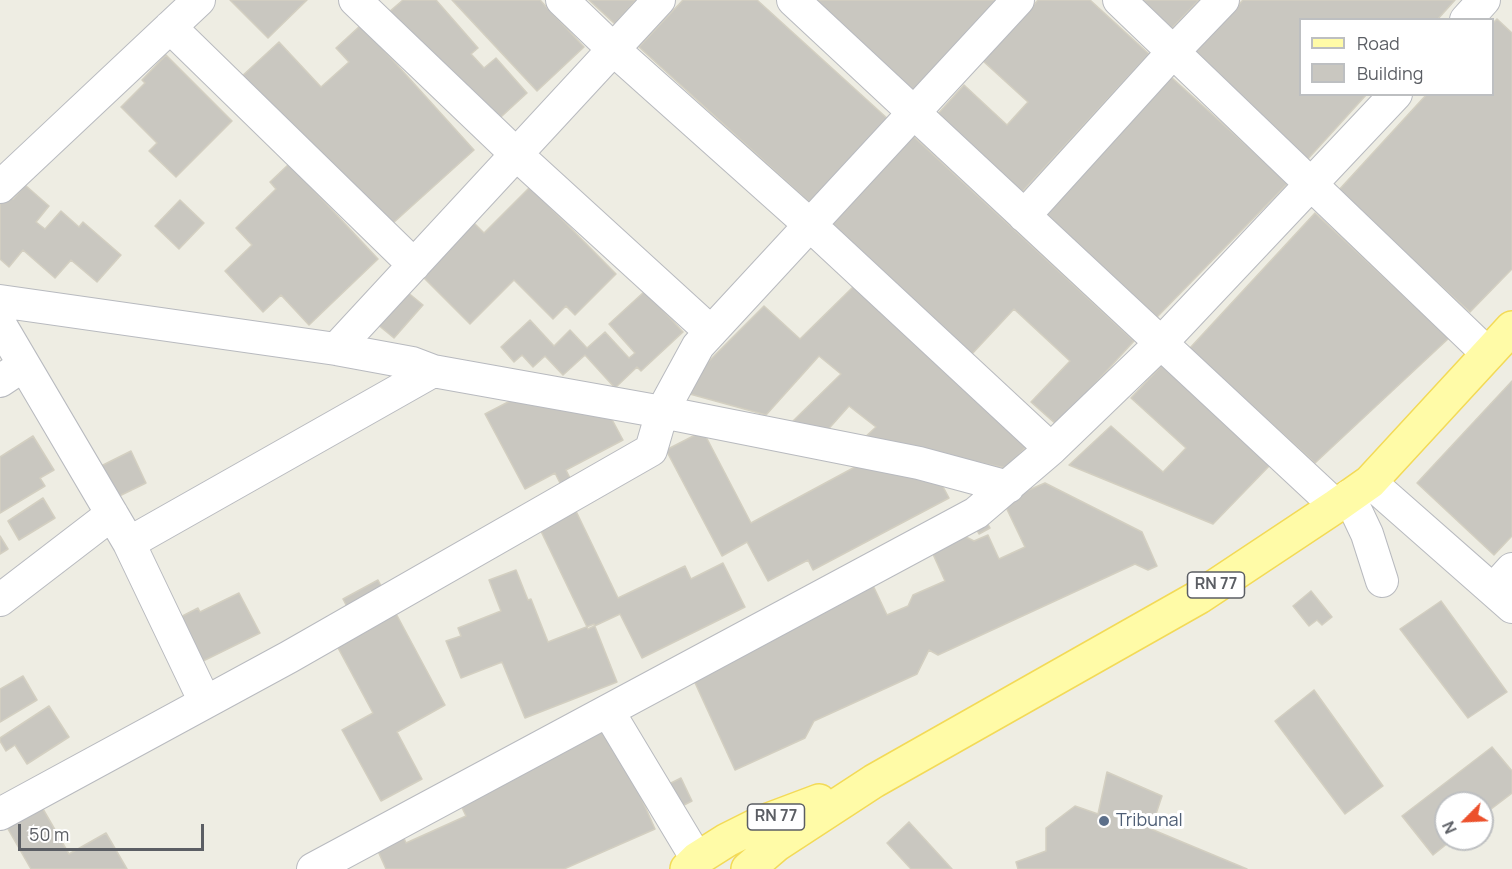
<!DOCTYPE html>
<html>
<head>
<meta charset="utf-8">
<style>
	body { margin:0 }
	#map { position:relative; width:1512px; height:869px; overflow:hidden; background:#eeede3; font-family:Manrope,sans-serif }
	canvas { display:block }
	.legend { position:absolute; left:1299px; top:18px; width:195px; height:78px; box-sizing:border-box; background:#fff; border:2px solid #bdbfc1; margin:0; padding:8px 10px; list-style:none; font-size:18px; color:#5b5e64 }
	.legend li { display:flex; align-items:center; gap:12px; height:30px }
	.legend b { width:30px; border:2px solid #bdbfc1 }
	.north { position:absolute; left:1434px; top:791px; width:60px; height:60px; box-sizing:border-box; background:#fff; border:2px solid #bdbfc1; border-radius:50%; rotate:246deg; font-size:16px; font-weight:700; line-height:24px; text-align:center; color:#5b5e64 }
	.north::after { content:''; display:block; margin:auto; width:21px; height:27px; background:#ec512c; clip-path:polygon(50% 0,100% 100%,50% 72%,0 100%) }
	.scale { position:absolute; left:18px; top:824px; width:186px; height:27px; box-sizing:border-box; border:3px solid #5b5e64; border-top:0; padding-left:8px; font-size:18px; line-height:21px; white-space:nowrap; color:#5b5e64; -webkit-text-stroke:4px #fff; paint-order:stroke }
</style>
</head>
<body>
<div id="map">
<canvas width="1512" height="869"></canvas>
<ul class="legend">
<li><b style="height:8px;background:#fffba7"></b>Road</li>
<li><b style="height:16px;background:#c9c7c0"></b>Building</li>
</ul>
<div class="north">N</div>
<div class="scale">50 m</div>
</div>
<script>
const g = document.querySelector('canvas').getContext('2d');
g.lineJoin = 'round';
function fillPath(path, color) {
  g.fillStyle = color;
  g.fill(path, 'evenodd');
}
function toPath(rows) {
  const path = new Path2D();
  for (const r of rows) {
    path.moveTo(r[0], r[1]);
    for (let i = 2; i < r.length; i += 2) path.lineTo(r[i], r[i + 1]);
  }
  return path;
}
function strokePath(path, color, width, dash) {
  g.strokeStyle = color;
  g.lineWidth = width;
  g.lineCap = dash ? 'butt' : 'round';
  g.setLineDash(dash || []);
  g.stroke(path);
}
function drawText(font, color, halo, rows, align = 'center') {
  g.font = font + ' Manrope,sans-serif';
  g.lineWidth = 6;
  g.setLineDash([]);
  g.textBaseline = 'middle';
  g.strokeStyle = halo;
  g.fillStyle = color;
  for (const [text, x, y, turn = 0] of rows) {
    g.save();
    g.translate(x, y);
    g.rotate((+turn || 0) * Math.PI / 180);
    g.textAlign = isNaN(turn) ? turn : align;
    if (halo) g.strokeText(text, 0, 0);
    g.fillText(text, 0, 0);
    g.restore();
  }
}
const building = toPath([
	[230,0,307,0,268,38,230,0],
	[403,0,436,0,478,48,471,54,484,68,496,58,527,93,490,127,389,12,403,0],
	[452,0,540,0,584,47,537,91,452,0],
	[589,0,636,0,615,24,589,0],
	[683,0,757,0,889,120,809,202,639,47,683,0],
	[809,0,1000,0,911,93,809,0],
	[1038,0,1090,0,1149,54,1020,194,936,116,964,85,1007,125,1028,102,983,61,1038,0],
	[1139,0,1199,0,1170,30,1139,0],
	[1243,0,1455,0,1437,20,1300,20,1300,94,1367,94,1306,161,1193,54,1243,0],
	[1497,19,1512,33,1512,269,1470,312,1337,192,1427,94,1492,94,1492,24,1497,19],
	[361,25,474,150,382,233,241,77,279,42,321,87,349,62,336,48,361,25],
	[166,55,232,121,176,177,149,151,157,143,121,107,145,83,142,80,166,55],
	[1171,77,1288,183,1157,317,1045,214,1171,77],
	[912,135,1134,341,1057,425,1031,402,1070,361,1014,309,971,355,830,224,912,135],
	[289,164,378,259,309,325,281,295,263,312,225,271,252,245,236,228,276,189,270,182,289,164],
	[25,185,49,206,36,222,45,229,61,211,79,227,83,222,121,255,97,282,71,260,55,278,23,250,9,267,0,259,0,194,4,190,13,199,25,185],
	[530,187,616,274,575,315,566,306,553,319,514,280,470,324,404,258,457,206,484,233,530,187],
	[180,200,204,223,179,249,155,226,180,200],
	[1315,213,1449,338,1315,463,1189,349,1315,213],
	[395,282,423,305,394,338,366,315,395,282],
	[854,286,1029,444,1006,468,863,439,876,427,849,406,824,434,793,421,841,374,819,356,766,415,679,391,764,306,800,339,854,286],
	[645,291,683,332,641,371,637,367,615,388,585,355,563,375,545,356,533,367,522,355,514,362,501,347,530,320,554,346,570,330,587,348,605,332,629,358,635,353,609,324,645,291],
	[1164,363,1274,461,1213,524,1069,465,1111,426,1163,472,1186,448,1131,398,1164,363],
	[1512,381,1512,536,1494,555,1417,483,1512,381],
	[535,388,601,399,623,440,566,470,571,480,561,485,555,473,525,489,485,414,535,388],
	[703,431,751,523,881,453,932,466,949,498,813,570,808,560,768,581,747,542,722,556,666,450,703,431],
	[33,436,54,470,40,478,45,486,0,513,0,457,33,436],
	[131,451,146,483,107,502,91,471,131,451],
	[1045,483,1142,532,1157,566,1148,570,1135,564,938,655,929,650,917,674,814,721,805,738,735,770,685,661,869,577,887,615,908,606,913,595,945,581,928,543,954,531,974,541,988,535,999,559,1025,547,1003,501,1045,483],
	[43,498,55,518,19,540,8,521,43,498],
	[574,507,618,598,685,566,691,579,723,563,745,607,642,658,620,614,588,629,538,525,574,507],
	[984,517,990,528,979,534,973,523,984,517],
	[0,536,8,549,0,554,0,536],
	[516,570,528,600,531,599,548,642,594,624,617,682,525,718,502,662,461,678,446,641,461,636,458,628,501,611,489,580,516,570],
	[378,580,445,705,397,732,422,779,381,801,342,730,373,713,330,633,354,620,343,599,378,580],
	[1311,591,1332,617,1322,625,1317,620,1309,626,1293,606,1311,591],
	[239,593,260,633,199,663,165,625,198,608,200,612,239,593],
	[1441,601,1507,692,1468,718,1400,629,1441,601],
	[23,676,37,700,0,722,0,689,23,676],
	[1314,690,1383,786,1345,814,1275,721,1314,690],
	[49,706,69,737,27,764,15,745,6,751,0,741,0,738,49,706],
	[608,723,655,829,564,869,386,869,369,831,396,819,406,843,466,816,454,791,608,723],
	[1492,747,1512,771,1512,793,1482,816,1482,803,1446,803,1446,839,1453,839,1433,855,1402,816,1492,747],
	[1107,772,1162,796,1151,829,1247,869,1018,869,1016,862,1046,851,1046,828,1075,806,1098,814,1107,772],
	[681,778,692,801,678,808,667,785,681,778],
	[32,790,69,854,106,833,127,869,31,869,0,815,32,790],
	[909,822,952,869,911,869,887,843,909,822]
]);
const minor = toPath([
	[355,0,516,154,711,332],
	[562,0,613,49,810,225,1051,449],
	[793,0,1336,506],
	[1119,0,1488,354],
	[1466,20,1484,0],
	[170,27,414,265],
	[0,187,199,0],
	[1024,216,1173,52,1223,0],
	[0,301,336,349,412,363,433,371,662,412,919,463,1008,487],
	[0,324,129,543,205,702],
	[336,349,659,0],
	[0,381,24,365],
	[1370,482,1512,607],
	[1349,496,1367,534,1382,581],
	[129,543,433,371],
	[1493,590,1512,569],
	[0,600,112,514],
	[608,711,697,859],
	[0,814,289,657,651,450,662,412,698,346,1018,0],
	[313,869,976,513,1051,449,1161,343,1396,94]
]);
const major = toPath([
	[687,869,697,859,727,840,763,822,819,801],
	[748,869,776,845,874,781,1199,597,1336,506,1370,482,1512,328]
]);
const markers = [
	[1104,821,6,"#5c6f8a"]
];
const shields = [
	[1216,585,57],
	[776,817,57]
];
const shieldNames = [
	["RN 77",1216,585],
	["RN 77",776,817]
];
const serviceNames = [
	["Tribunal",1116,821]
];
fillPath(building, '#c9c7c0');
strokePath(building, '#d3cfc1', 1.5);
strokePath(minor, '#b8babf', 34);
strokePath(major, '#f3da57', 36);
strokePath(minor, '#fff', 32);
strokePath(major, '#fffba7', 33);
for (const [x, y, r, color] of markers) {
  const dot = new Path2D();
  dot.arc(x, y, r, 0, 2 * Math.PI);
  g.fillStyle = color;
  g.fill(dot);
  strokePath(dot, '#fff', 2);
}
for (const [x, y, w] of shields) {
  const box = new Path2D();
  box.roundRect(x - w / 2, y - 13, w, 26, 4.5);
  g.fillStyle = '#fff';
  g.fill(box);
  strokePath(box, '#5b5e64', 1.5);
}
drawText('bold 16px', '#5b5e64', null, shieldNames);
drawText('18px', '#4e5e75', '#fff', serviceNames, 'left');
</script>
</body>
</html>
